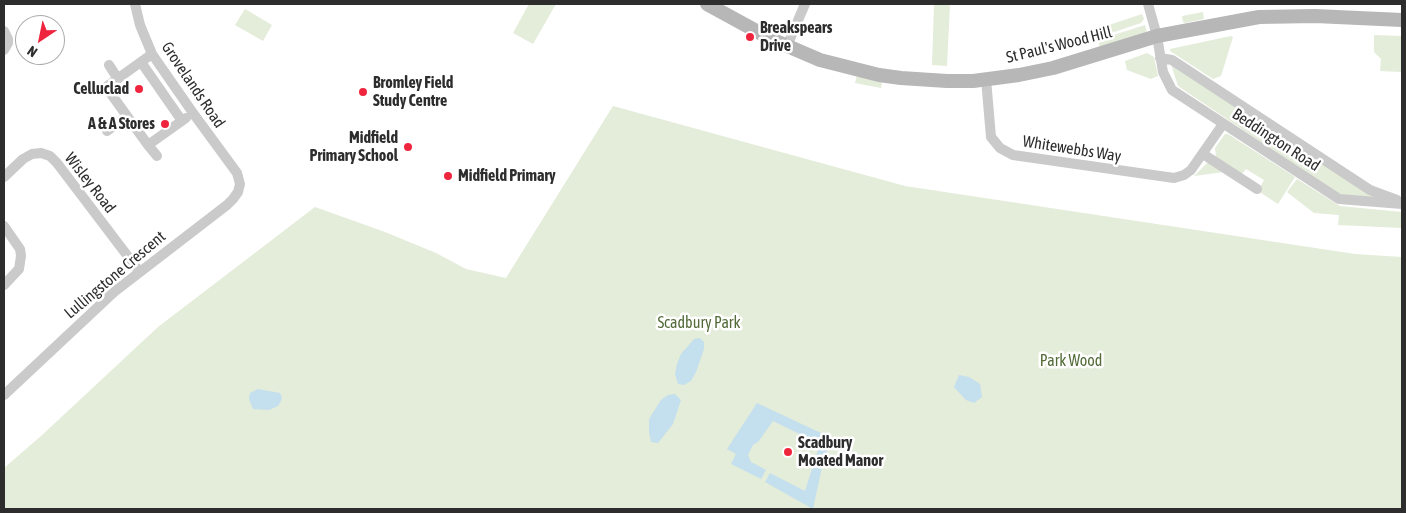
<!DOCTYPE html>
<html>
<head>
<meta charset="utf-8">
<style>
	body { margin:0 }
	#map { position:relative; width:1406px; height:513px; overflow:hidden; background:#fff; font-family:"Asap Condensed",sans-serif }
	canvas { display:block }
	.frame { position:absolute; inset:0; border:5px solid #2d2d2d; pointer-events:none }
	.north { position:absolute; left:15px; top:15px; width:50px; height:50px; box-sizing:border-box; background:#fff; border:1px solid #ababab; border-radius:50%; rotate:214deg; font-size:14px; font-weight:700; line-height:20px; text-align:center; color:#2d2d2d }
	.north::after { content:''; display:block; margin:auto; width:18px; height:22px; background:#ee253d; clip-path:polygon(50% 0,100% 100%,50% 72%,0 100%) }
</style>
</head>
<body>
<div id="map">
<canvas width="1406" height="513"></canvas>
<div class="frame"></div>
<div class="north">N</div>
</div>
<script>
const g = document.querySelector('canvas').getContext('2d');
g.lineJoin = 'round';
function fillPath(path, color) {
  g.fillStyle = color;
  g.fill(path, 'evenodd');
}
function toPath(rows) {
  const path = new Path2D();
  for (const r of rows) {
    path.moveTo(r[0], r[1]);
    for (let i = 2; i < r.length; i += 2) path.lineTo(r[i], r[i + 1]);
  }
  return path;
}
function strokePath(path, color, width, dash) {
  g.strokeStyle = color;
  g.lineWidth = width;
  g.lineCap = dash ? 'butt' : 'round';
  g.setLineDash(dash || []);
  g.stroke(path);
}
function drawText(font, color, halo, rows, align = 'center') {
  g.font = font + ' "Asap Condensed",sans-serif';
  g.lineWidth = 5;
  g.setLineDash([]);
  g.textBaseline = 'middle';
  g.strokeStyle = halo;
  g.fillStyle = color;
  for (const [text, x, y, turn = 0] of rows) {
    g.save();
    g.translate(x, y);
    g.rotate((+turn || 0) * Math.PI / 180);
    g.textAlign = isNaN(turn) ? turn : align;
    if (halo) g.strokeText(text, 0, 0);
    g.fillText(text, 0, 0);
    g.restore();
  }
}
const green = toPath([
	[529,4,556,4,533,44,513,33],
	[934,4,950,4,947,66,932,65],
	[245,9,272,25,263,41,235,25],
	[1203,12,1204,19,1185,23,1183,22,1182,16],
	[1142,14,1144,19,1141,23,1096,38,1094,30],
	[1145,25,1147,33,1100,48,1098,40],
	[1374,35,1402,36,1402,72,1380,71,1381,59,1374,52],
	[1231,36,1233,37,1221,76,1213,79,1170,51,1170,49],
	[1147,53,1154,57,1158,76,1151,79,1127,70,1125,61],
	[1171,64,1382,200,1341,196,1178,86],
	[857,75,882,82,881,88,855,83],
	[613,106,905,186,1355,254,1402,257,1402,509,4,509,4,468,41,436,158,327,315,207,385,232,436,253,466,269,506,278],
	[1225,134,1228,134,1295,177,1278,204,1258,191,1264,180,1246,169,1241,175,1216,158,1215,148],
	[1207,163,1211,163,1224,172,1194,176],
	[1297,179,1340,206,1402,212,1402,228,1338,225,1339,215,1314,213,1287,192]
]);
const water = toPath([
	[700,338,704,342,704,349,696,372,691,381,684,385,678,384,675,374,677,364,681,354,694,339],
	[959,375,969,377,980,384,982,397,974,403,966,400,954,387],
	[258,389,280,393,282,398,280,403,278,406,269,410,253,409,249,399,250,393],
	[675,394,681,400,673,424,658,443,651,442,649,432,649,419,661,400,668,395],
	[757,403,823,434,833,437,823,462,813,509,765,482,770,473,805,491,820,444,773,421,758,442,753,445,748,455,751,462,766,470,761,479,731,464,736,454,727,449]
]);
const street = toPath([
	[1148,4,1157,36,1163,72,1172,90,1339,199,1402,204],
	[4,31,8,39,8,43,4,50],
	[787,46,805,4],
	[1160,58,1172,60,1370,190,1397,200],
	[141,62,182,121],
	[109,65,118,79],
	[986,79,991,137,1000,148,1013,155,1174,178,1184,175,1191,170,1223,124],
	[107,131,127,116],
	[148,145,106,87,152,54],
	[1203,154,1257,189],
	[157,156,148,145,186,118],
	[4,177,23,159,32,154,41,153,50,156,57,163,139,271],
	[4,226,20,249,21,256,19,269,4,285],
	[4,395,114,292,227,205,233,199,238,192,240,184,237,173,193,113,152,54,140,25,135,4]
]);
const secondary = toPath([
	[707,4,771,39,820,60,879,75,901,78,947,81,973,81,1019,75,1053,68,1157,36,1259,17,1315,16,1402,20]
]);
const markers = [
	[750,37,5,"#ee253d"],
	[139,89,5,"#ee253d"],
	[363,92,5,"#ee253d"],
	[165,124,5,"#ee253d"],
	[408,147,5,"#ee253d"],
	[448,176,5,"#ee253d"],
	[788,452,5,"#ee253d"]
];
const poiNames = [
	["Breakspears",760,28],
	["Drive",760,46],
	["Bromley Field",373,83],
	["Study Centre",373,101],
	["Celluclad",129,89,"right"],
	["A & A Stores",155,124,"right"],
	["Midfield",398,138,"right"],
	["Primary School",398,156,"right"],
	["Midfield Primary",458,176],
	["Scadbury",798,443],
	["Moated Manor",798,461]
];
const streetNames = [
	["St Paul's Wood Hill",1059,45,-14],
	["Grovelands Road",193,85,56],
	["Beddington Road",1276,140,33],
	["Whitewebbs Way",1072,149,9],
	["Wisley Road",90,183,52],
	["Lullingstone Crescent",115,275,-40]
];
const parkNames = [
	["Scadbury Park",699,323],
	["Park Wood",1071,361]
];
fillPath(green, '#e4ecda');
fillPath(water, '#c4dfed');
strokePath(street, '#cacaca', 10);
strokePath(secondary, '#b7b7b7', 14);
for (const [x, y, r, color] of markers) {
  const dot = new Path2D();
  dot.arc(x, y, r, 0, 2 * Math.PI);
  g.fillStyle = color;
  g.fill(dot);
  strokePath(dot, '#fff', 2);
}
drawText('bold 16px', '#2d2d2d', '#fff', poiNames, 'left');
drawText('16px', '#2d2d2d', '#fff', streetNames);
drawText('16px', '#526b38', '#fff', parkNames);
</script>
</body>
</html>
